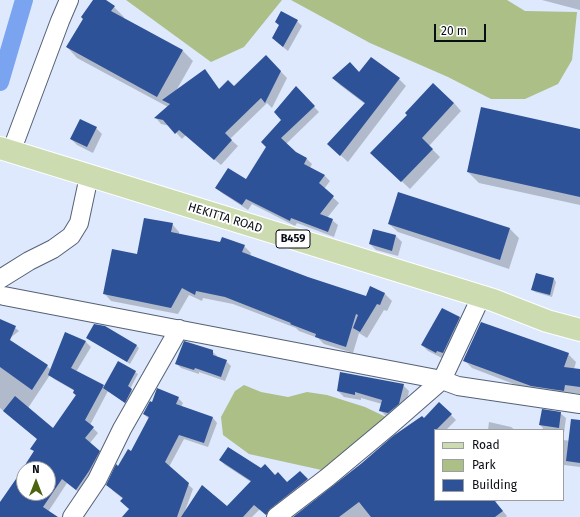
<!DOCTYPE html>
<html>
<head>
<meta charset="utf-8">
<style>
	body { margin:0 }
	#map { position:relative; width:580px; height:517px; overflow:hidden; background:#dee9fd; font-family:"Fira Sans",sans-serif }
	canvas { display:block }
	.legend { position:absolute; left:434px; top:429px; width:130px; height:72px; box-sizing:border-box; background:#fff; border:1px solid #9d9ea1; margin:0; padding:5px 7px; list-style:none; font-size:12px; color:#090d15 }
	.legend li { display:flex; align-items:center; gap:8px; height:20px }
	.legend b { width:20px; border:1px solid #9d9ea1 }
	.north { position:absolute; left:16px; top:461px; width:40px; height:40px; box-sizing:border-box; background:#fff; border:1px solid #9d9ea1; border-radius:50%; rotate:0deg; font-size:11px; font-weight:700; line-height:16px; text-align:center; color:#090d15 }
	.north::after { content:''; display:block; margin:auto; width:14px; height:18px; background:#4c630f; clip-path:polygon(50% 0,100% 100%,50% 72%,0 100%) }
	.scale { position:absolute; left:434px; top:24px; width:52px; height:18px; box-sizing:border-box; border:2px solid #090d15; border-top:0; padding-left:5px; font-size:12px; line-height:14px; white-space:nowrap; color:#090d15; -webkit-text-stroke:3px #fff; paint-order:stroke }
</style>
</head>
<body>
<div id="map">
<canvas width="580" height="517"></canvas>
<ul class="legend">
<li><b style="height:5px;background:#cddcb0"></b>Road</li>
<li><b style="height:11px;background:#abbf87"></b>Park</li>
<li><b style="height:11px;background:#2e5297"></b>Building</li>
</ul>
<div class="north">N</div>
<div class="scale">20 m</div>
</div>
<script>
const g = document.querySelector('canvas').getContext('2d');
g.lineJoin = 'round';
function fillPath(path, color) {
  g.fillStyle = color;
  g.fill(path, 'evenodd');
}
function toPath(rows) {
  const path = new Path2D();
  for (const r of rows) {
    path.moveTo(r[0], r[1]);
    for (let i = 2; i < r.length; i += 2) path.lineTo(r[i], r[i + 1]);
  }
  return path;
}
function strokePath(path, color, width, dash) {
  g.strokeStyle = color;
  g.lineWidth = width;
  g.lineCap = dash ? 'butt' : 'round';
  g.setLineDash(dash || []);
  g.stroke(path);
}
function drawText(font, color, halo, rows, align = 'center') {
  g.font = font + ' "Fira Sans",sans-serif';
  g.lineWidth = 4;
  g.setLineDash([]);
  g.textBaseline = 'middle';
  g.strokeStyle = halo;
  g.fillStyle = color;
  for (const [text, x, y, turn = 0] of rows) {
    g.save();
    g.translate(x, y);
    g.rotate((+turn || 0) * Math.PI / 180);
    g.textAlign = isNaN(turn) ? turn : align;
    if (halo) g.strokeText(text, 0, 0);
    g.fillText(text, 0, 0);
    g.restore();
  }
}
const green = toPath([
	[126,0,282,0,244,47,211,62],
	[291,0,507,0,525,11,577,12,572,60,558,84,525,99,491,99,448,77,370,43],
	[244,385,261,392,288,397,307,392,327,395,365,407,388,418,326,471,249,454,223,435,221,417,235,391]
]);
const shadow = toPath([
	[94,0,104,0,114,7,124,17,123,19,183,51,193,61,176,91,205,70,220,90,234,87,266,56,287,78,272,108,267,103,230,139,238,146,221,165,186,135,182,139,170,126,161,124,156,118,168,107,77,58,67,47],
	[542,0,580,0,580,10],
	[297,21,302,26,288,51,278,43,280,26,276,22],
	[350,63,360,73,399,79,406,86,348,162,336,151,365,104,340,85,333,78],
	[296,88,319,112,286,144,296,153,306,158,312,164,310,168,325,176,330,181,324,189,339,203,327,218,332,220,338,225,334,237,297,223,295,226,252,204,248,210,222,193,216,188,247,181,283,120],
	[454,103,461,111,429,146,440,157,410,189,379,160],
	[96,128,102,134,93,153,77,145,71,139],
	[580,130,580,205,479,183,468,172],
	[399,193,510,229,519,238,509,269,398,232,389,224],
	[172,224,179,232,179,235,220,243,244,246,251,253,250,257,308,278,367,297,384,293,392,301,387,311,384,310,367,338,359,333,353,353,324,344,318,338,299,331,296,328,233,304,203,298,202,301,189,295,178,314,111,301,104,293,137,255],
	[396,236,402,242,398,256,376,250,370,244],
	[554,279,556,282,552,297,535,292,532,289],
	[459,318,465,324,442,358,428,351,422,345],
	[0,320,14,327,19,331,0,346],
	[65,334,86,342,91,347,76,372,104,388,135,372,138,374,130,389,135,393,128,405,108,391,90,425,98,433,90,443,104,456,81,494,67,483,48,512,56,517,0,517,0,504,34,451,37,439,0,408,0,362,47,366,51,370],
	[50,375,54,379,75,391,74,393,76,396,54,429,28,408],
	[24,469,48,469,48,493,24,493],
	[87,338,136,345,139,348,130,364],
	[212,351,217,356,217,357,226,361,231,366,225,381,199,372,199,374,181,368,177,364],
	[568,354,576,362,574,369,580,370,580,394,573,393,572,399,540,394,472,368,464,360],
	[403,385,409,391,405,410,387,417,381,411,382,404,361,398,361,400,344,397,338,391],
	[178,398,183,403,181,407,213,418,217,423,208,447,184,439,169,467,193,489,185,511,227,508,251,482,225,465,220,460,261,469,287,483,305,477,312,484,269,517,260,509,252,517,123,517,130,509,123,499,112,490,118,467,131,453,149,419,144,414],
	[439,403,456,420,446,430,435,430,435,500,497,500,496,503,507,516,506,517,295,517,424,419],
	[560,413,566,418,563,440,563,430,542,430,543,428,540,425],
	[489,422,511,427,515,430,488,430],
	[563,440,580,442,580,467,564,465,563,472]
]);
const canal = toPath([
	[0,82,24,0]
]);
const building = toPath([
	[93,0,106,0,115,6,111,11,183,50,157,97,66,47,83,19,81,17],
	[281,11,298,20,283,47,272,38,279,25,275,22],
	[266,55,281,71,265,103,261,98,225,133,232,140,214,160,179,130,175,134,163,120,154,118,170,104,162,100,205,69,219,89,228,80,234,86],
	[371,57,400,78,340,156,327,144,365,103,332,78,350,62,359,72],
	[433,83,454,103,422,138,433,149,401,182,370,153,407,115,405,113],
	[296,86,315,106,281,138,296,152,307,158,304,164,325,175,319,183,334,196,320,214,333,219,328,232,291,218,290,221,246,199,242,205,215,188,228,168,246,179,266,147,261,142,281,120,274,112],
	[481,107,580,129,580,197,467,172],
	[80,119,97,127,87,147,70,139],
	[398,192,510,228,500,260,388,224],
	[144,218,173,223,171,232,220,242,222,237,245,245,242,252,308,277,366,296,370,286,385,293,380,305,377,304,360,332,353,328,358,315,356,314,346,347,315,337,316,334,290,324,291,323,225,297,196,291,195,295,182,288,171,308,103,294,112,249,137,254],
	[373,229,396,235,392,251,369,244],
	[536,273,554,278,550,295,531,290],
	[442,308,460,317,443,353,437,351,436,353,421,345],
	[0,319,16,326,10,340,48,365,32,390,0,367],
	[481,322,569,353,564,367,580,369,580,387,565,385,564,391,531,386,463,361],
	[94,324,105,326,137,345,127,362,86,338],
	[65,332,86,341,71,368,104,385,85,420,94,427,85,438,100,451,89,471,76,490,62,479,43,507,58,517,0,517,0,502,16,479,34,451,30,449,37,439,3,411,15,396,53,428,76,395,73,393,74,390,48,375],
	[24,469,48,469,48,493,24,493],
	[184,341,213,350,213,355,227,360,221,377,195,368,194,370,175,364],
	[118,361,136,371,128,386,132,389,125,403,103,388],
	[340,372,404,384,399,404,388,413,379,411,382,400,355,392,355,395,337,391],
	[157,388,179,397,176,404,213,417,204,443,179,435,165,462,189,483,177,517,122,517,129,509,120,501,123,498,106,485,116,464,118,466,128,449,131,451,149,417,143,414,150,401,152,402],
	[439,402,452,414,436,430,435,430,435,500,494,500,503,511,495,517,371,517,359,502,339,517,293,517,362,463,393,436,422,416,424,418],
	[542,409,561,412,559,428,539,425],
	[571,419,580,420,580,463,566,461],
	[228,447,261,468,265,464,275,475,278,472,287,482,300,471,308,479,270,509,266,515,254,505,243,517,181,517,202,485,227,506,251,481,219,460]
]);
const minor = toPath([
	[11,152,60,21,69,0],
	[0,279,29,261,53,249,71,236,79,223,89,176],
	[4,296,442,380,458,386,580,404],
	[72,517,97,480,122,429,179,329],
	[276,517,328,477,388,427,442,380,481,297]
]);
const major = toPath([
	[0,148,493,300,547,321,580,330]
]);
const shields = [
	[293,239,34]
];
const shieldNames = [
	["B459",293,239]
];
const streetNames = [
	["HEKITTA ROAD",225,218,17]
];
fillPath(green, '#abbf87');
fillPath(shadow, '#0003');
strokePath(canal, '#7aa4f0', 18);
fillPath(building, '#2e5297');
strokePath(minor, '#556176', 20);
strokePath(major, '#fff', 24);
strokePath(minor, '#fff', 18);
strokePath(major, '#cddcb0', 22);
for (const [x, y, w] of shields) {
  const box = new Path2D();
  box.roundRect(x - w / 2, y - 9, w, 18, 3);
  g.fillStyle = '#fff';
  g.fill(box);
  strokePath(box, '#090d15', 1);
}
drawText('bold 11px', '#090d15', null, shieldNames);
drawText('12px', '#090d15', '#fff', streetNames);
</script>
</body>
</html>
